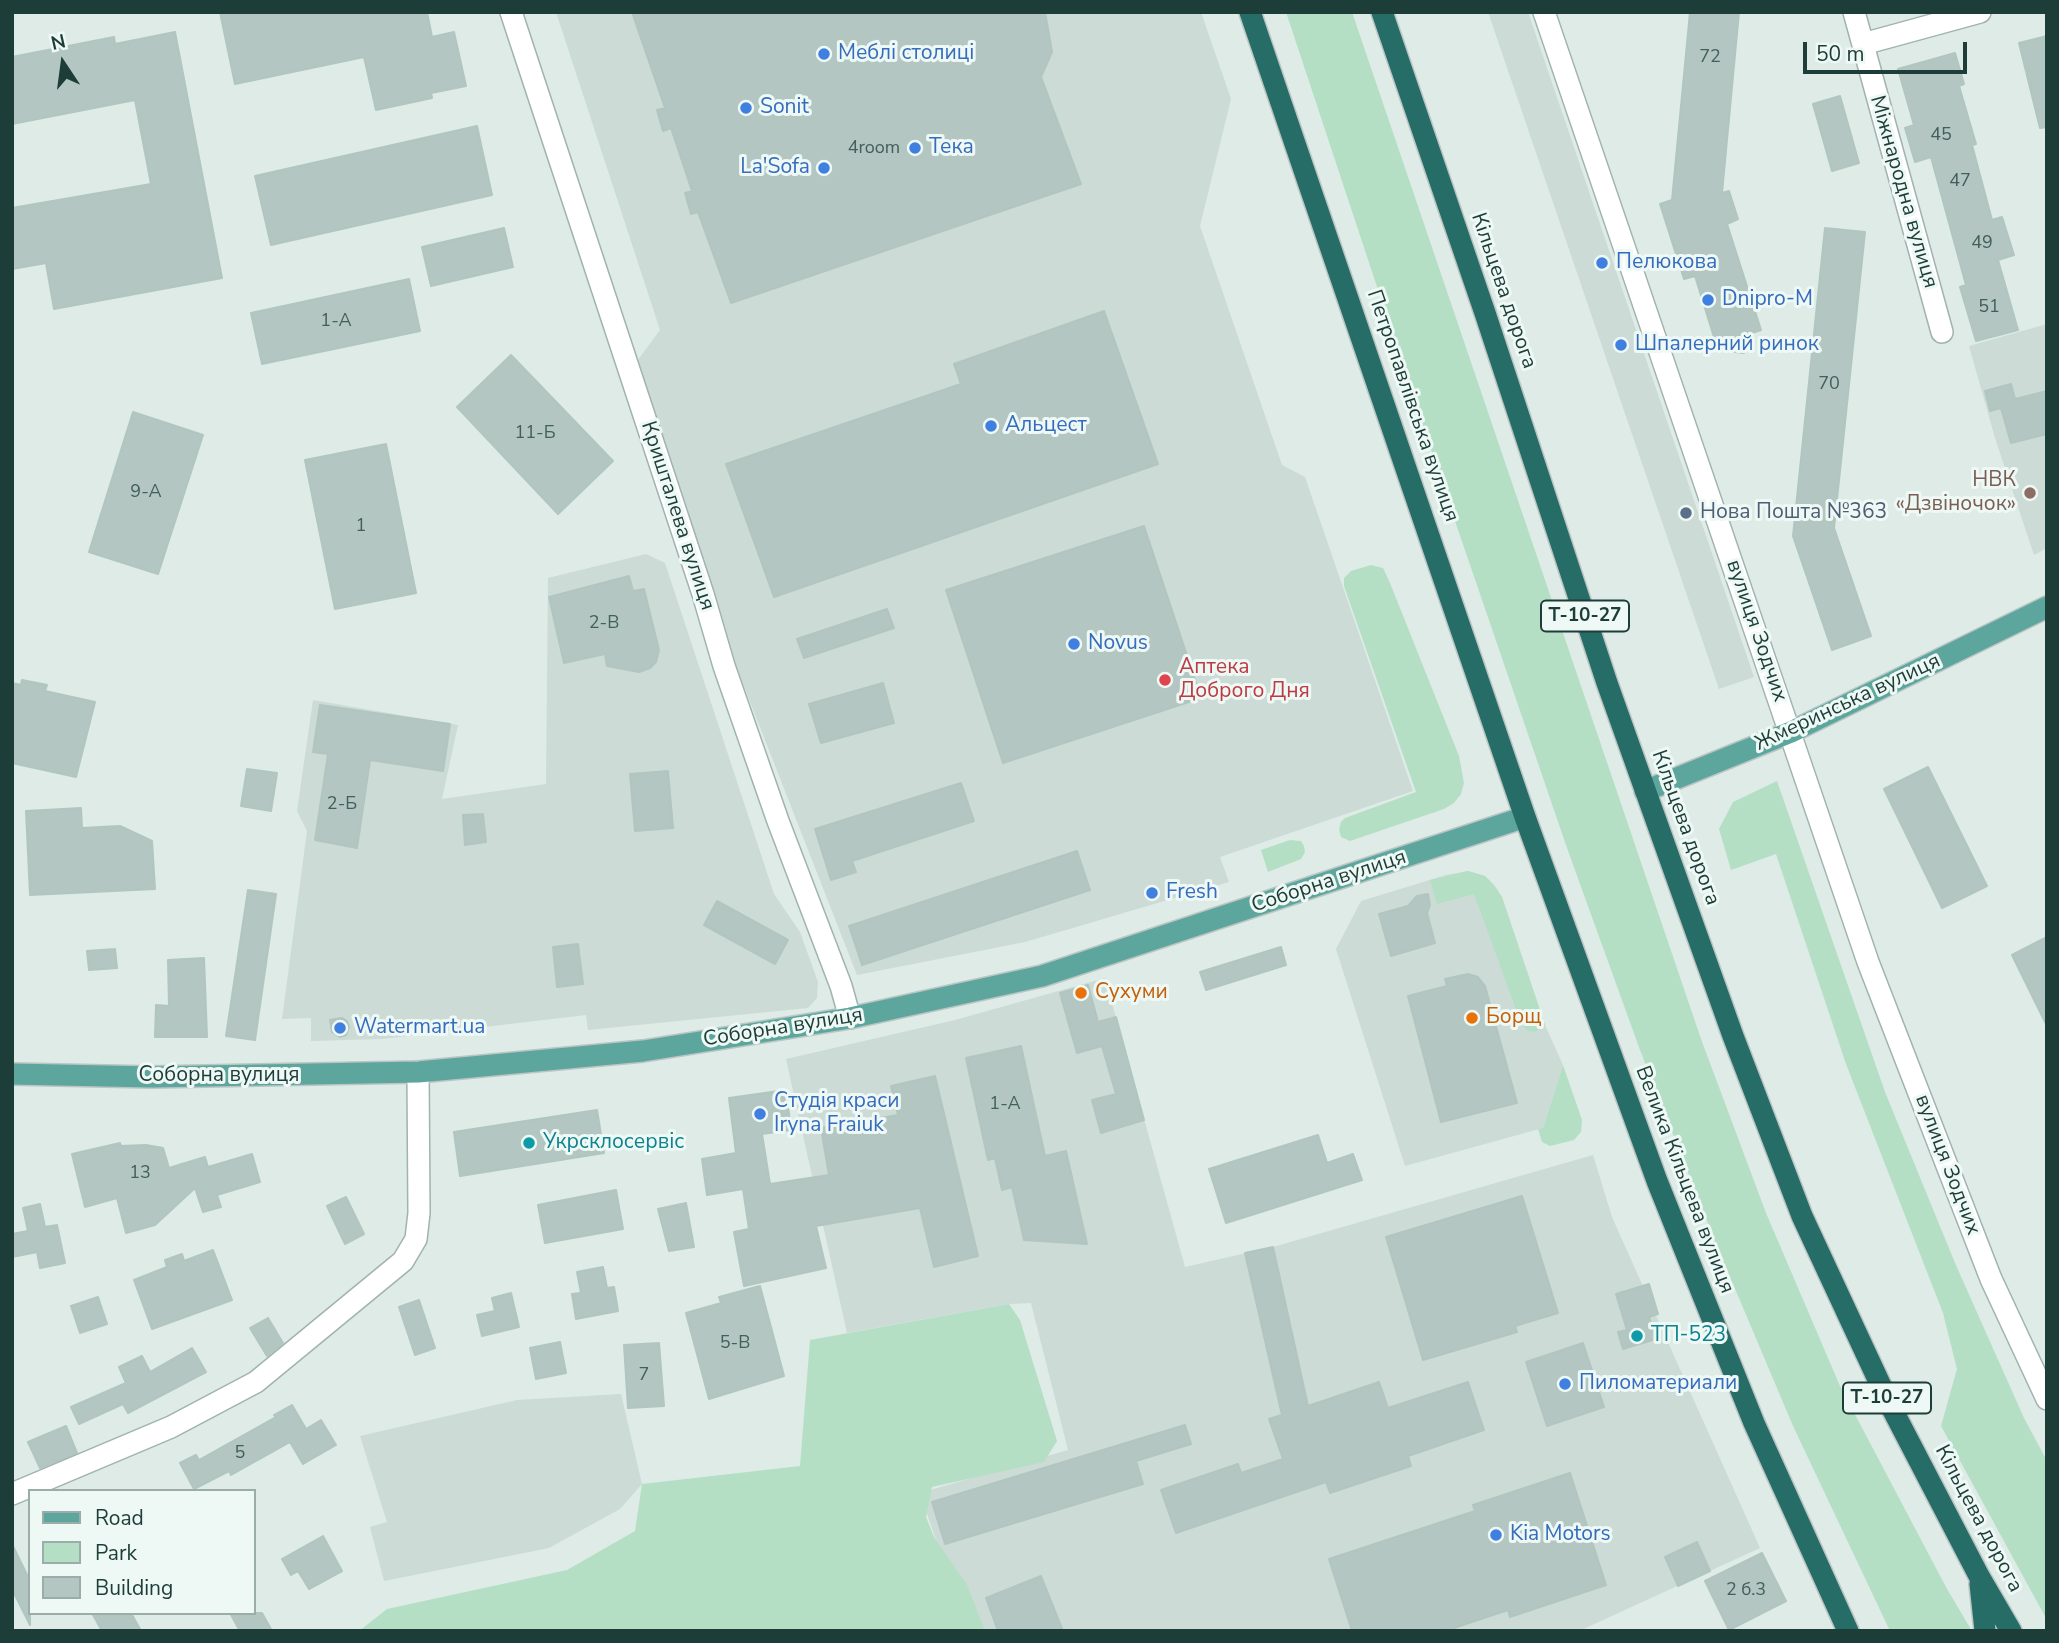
<!DOCTYPE html>
<html>
<head>
<meta charset="utf-8">
<style>
	body { margin:0 }
	#map { position:relative; width:2059px; height:1643px; overflow:hidden; background:#deebe7; font-family:"Nunito Sans",sans-serif }
	canvas { display:block }
	.frame { position:absolute; inset:0; border:14px solid #1d3d38; pointer-events:none }
	.legend { position:absolute; left:28px; top:1489px; width:228px; height:126px; box-sizing:border-box; background:#eef8f4; border:2px solid #9aada9; margin:0; padding:9px 12px; list-style:none; font-size:21px; color:#1d3d38 }
	.legend li { display:flex; align-items:center; gap:14px; height:35px }
	.legend b { width:35px; border:2px solid #9aada9 }
	.north { position:absolute; left:28px; top:28px; width:70px; height:70px; -webkit-text-stroke:5px #eef8f4; paint-order:stroke; rotate:347deg; font-size:19px; font-weight:700; line-height:28px; text-align:center; color:#1d3d38 }
	.north::after { content:''; display:block; margin:auto; width:24px; height:32px; background:#1d3d38; clip-path:polygon(50% 0,100% 100%,50% 72%,0 100%) }
	.scale { position:absolute; left:1803px; top:42px; width:164px; height:32px; box-sizing:border-box; border:4px solid #1d3d38; border-top:0; padding-left:9px; font-size:21px; line-height:24px; white-space:nowrap; color:#1d3d38; -webkit-text-stroke:5px #eef8f4; paint-order:stroke }
</style>
</head>
<body>
<div id="map">
<canvas width="2059" height="1643"></canvas>
<div class="frame"></div>
<ul class="legend">
<li><b style="height:9px;background:#5da69d"></b>Road</li>
<li><b style="height:19px;background:#b4dfc5"></b>Park</li>
<li><b style="height:19px;background:#b3c6c1"></b>Building</li>
</ul>
<div class="north">N</div>
<div class="scale">50 m</div>
</div>
<script>
const g = document.querySelector('canvas').getContext('2d');
g.lineJoin = 'round';
function fillPath(path, color) {
  g.fillStyle = color;
  g.fill(path, 'evenodd');
}
function toPath(rows) {
  const path = new Path2D();
  for (const r of rows) {
    path.moveTo(r[0], r[1]);
    for (let i = 2; i < r.length; i += 2) path.lineTo(r[i], r[i + 1]);
  }
  return path;
}
function strokePath(path, color, width, dash) {
  g.strokeStyle = color;
  g.lineWidth = width;
  g.lineCap = dash ? 'butt' : 'round';
  g.setLineDash(dash || []);
  g.stroke(path);
}
function drawText(font, color, halo, rows, align = 'center') {
  g.font = font + ' "Nunito Sans",sans-serif';
  g.lineWidth = 6;
  g.setLineDash([]);
  g.textBaseline = 'middle';
  g.strokeStyle = halo;
  g.fillStyle = color;
  for (const [text, x, y, turn = 0] of rows) {
    g.save();
    g.translate(x, y);
    g.rotate((+turn || 0) * Math.PI / 180);
    g.textAlign = isNaN(turn) ? turn : align;
    if (halo) g.strokeText(text, 0, 0);
    g.fillText(text, 0, 0);
    g.restore();
  }
}
const built = toPath([
	[556,12,1201,12,1231,99,1200,226,1282,465,1305,477,1413,791,1220,857,1229,882,1025,942,857,975,736,666,638,360,660,330],
	[1488,12,1528,12,1754,677,1719,689],
	[2047,324,2047,548,2034,555,1995,438,1969,346],
	[646,554,665,563,774,894,800,932,818,982,817,998,808,1008,588,1030,586,1015,382,1039,311,1041,311,1018,282,1019,307,831,297,811,313,700,458,725,442,799,546,784,548,578],
	[1468,871,1485,876,1494,885,1502,897,1545,1025,1563,1065,1543,1128,1405,1166,1336,949,1361,901,1446,875],
	[1105,978,1185,1267,1273,1247,1593,1155,1612,1217,1760,1548,1579,1631,967,1631,920,1493,1068,1450,1031,1303,1009,1304,847,1333,786,1059,955,1020],
	[621,1394,642,1484,620,1509,549,1548,384,1581,370,1527,387,1522,360,1436,517,1400]
]);
const green = toPath([
	[1286,12,1352,12,1701,1039,1766,1213,1840,1386,1947,1589,1972,1631,1890,1631,1793,1426,1714,1239,1640,1050,1567,848,1442,483],
	[1371,565,1383,568,1390,583,1459,756,1464,783,1461,794,1454,803,1444,809,1350,841,1341,837,1339,829,1341,822,1345,818,1416,792,1344,586,1344,578,1351,571],
	[1777,781,1885,1092,1955,1263,2024,1418,2047,1461,2047,1620,1941,1426,1957,1369,1943,1313,1846,1064,1776,854,1731,870,1719,829,1733,802],
	[1290,840,1301,841,1304,846,1305,852,1301,859,1268,872,1261,850],
	[1468,871,1485,876,1494,885,1502,897,1545,1025,1535,1032,1528,1031,1521,1023,1474,894,1437,904,1430,880],
	[1563,1065,1582,1120,1581,1132,1574,1140,1550,1146,1542,1142,1538,1129,1543,1128],
	[1009,1304,1020,1320,1057,1441,1044,1462,932,1487,926,1517,934,1537,967,1585,985,1631,359,1631,387,1609,567,1570,635,1531,642,1484,800,1466,810,1340]
]);
const building = toPath([
	[220,12,427,12,432,37,454,32,466,86,431,93,432,98,376,110,364,57,235,84,220,12],
	[632,12,1045,12,1052,52,1041,77,1081,184,731,303,698,212,691,214,685,193,692,191,671,128,663,131,657,110,665,108,632,12],
	[1690,12,1739,12,1722,193,1729,191,1738,219,1727,224,1761,330,1743,336,1744,353,1718,350,1695,276,1684,279,1660,204,1672,200,1690,12],
	[175,32,222,278,54,309,46,263,12,269,12,208,151,184,135,100,12,124,12,57,114,37,115,44,175,32],
	[2047,36,2047,127,2040,128,2019,43,2047,36],
	[1955,53,1964,84,1959,86,1976,144,1972,145,1992,220,2002,217,2014,255,1998,260,2018,330,1976,341,1960,287,1966,285,1931,157,1915,162,1905,128,1914,125,1898,69,1955,53],
	[1840,96,1859,163,1832,171,1813,104,1840,96],
	[477,126,492,195,271,245,255,176,477,126],
	[504,228,513,267,431,286,422,247,504,228],
	[1825,228,1865,232,1834,528,1871,636,1832,650,1793,536,1825,228],
	[409,279,420,331,262,364,251,313,409,279],
	[1104,311,1158,464,774,597,726,464,961,384,954,364,1104,311],
	[511,355,613,461,558,514,457,407,511,355],
	[2011,384,2015,399,2047,391,2047,434,2011,443,2001,408,1990,411,1985,391,2011,384],
	[133,412,203,435,158,574,89,552,133,412],
	[386,444,416,593,335,609,305,460,386,444],
	[1144,526,1201,698,1003,763,946,590,1144,526],
	[629,576,633,591,644,589,659,650,656,662,650,668,639,672,607,666,605,654,564,663,549,597,629,576],
	[887,609,894,628,804,658,797,639,887,609],
	[22,680,47,685,45,691,95,702,76,777,12,763,12,683,21,685,22,680],
	[883,683,894,723,821,743,809,704,883,683],
	[320,705,450,724,443,771,370,760,357,848,315,840,328,754,313,752,320,705],
	[1928,767,1987,886,1942,908,1884,789,1928,767],
	[247,769,277,773,271,811,241,806,247,769],
	[668,771,673,828,635,831,630,774,668,771],
	[961,783,974,821,852,861,856,872,831,880,815,829,961,783],
	[81,808,82,828,120,826,152,841,155,889,30,895,26,811,81,808],
	[483,814,486,842,465,845,463,815,483,814],
	[1077,851,1090,890,862,965,849,926,1077,851],
	[248,890,276,894,255,1040,226,1036,248,890],
	[1428,894,1430,905,1427,913,1435,943,1391,956,1379,914,1408,906,1417,896,1428,894],
	[717,901,788,940,775,964,704,925,717,901],
	[2047,937,2047,1026,2012,955,2047,937],
	[578,944,583,984,557,987,553,947,578,944],
	[1281,947,1286,965,1206,990,1200,972,1281,947],
	[115,949,117,968,89,970,87,951,115,949],
	[204,958,207,1037,155,1037,156,1005,169,1006,168,960,204,958],
	[1468,974,1478,977,1485,986,1517,1103,1441,1122,1408,996,1447,986,1445,979,1468,974],
	[1088,985,1098,1022,1116,1017,1144,1120,1101,1133,1092,1100,1116,1094,1102,1046,1077,1053,1060,993,1088,985],
	[342,1018,347,1021,349,1027,346,1035,340,1037,332,1032,330,1020,342,1018],
	[1021,1046,1045,1156,1066,1151,1087,1244,1024,1240,1012,1187,1002,1190,995,1158,988,1160,966,1058,1021,1046],
	[935,1076,978,1256,934,1267,920,1208,816,1226,826,1268,744,1286,734,1232,749,1229,743,1189,707,1195,702,1159,736,1153,729,1098,786,1090,791,1130,762,1134,770,1184,829,1175,821,1128,898,1115,891,1086,935,1076],
	[597,1110,604,1153,460,1176,454,1132,597,1110],
	[1318,1135,1327,1163,1353,1154,1362,1180,1226,1223,1209,1169,1318,1135],
	[120,1143,121,1146,146,1145,163,1148,169,1168,205,1157,208,1167,252,1154,260,1182,217,1195,221,1207,203,1212,195,1188,155,1225,126,1233,117,1198,85,1207,72,1154,120,1143],
	[616,1190,623,1229,545,1243,538,1205,616,1190],
	[1522,1196,1558,1313,1515,1326,1517,1332,1423,1360,1386,1237,1522,1196],
	[346,1197,364,1234,345,1244,327,1206,346,1197],
	[686,1203,694,1247,669,1251,658,1209,686,1203],
	[40,1204,45,1227,57,1225,65,1263,40,1268,37,1252,12,1257,12,1234,28,1231,23,1208,40,1204],
	[1273,1247,1308,1406,1379,1382,1388,1408,1468,1382,1484,1430,1408,1456,1411,1466,1330,1493,1326,1482,1176,1533,1161,1490,1238,1464,1241,1473,1283,1459,1269,1419,1282,1415,1245,1253,1273,1247],
	[213,1250,232,1300,152,1329,134,1280,167,1267,165,1260,182,1254,184,1261,213,1250],
	[603,1267,607,1288,614,1287,618,1311,576,1319,572,1294,581,1293,577,1272,603,1267],
	[1649,1284,1658,1314,1649,1317,1656,1339,1623,1349,1618,1332,1627,1330,1616,1294,1649,1284],
	[760,1286,784,1376,709,1399,686,1313,721,1303,719,1297,760,1286],
	[511,1293,519,1327,482,1336,477,1315,495,1311,492,1298,511,1293],
	[98,1297,107,1324,80,1333,71,1306,98,1297],
	[419,1300,435,1348,415,1355,399,1307,419,1300],
	[268,1318,283,1343,267,1356,250,1328,268,1318],
	[560,1342,566,1373,536,1379,530,1348,560,1342],
	[659,1343,664,1406,628,1408,624,1345,659,1343],
	[1583,1343,1604,1407,1547,1426,1526,1362,1583,1343],
	[192,1348,206,1372,128,1413,123,1404,79,1424,71,1407,126,1383,119,1367,142,1356,150,1372,192,1348],
	[292,1405,306,1429,321,1420,336,1445,303,1464,290,1442,231,1475,229,1471,194,1489,180,1463,196,1455,199,1460,276,1417,274,1415,292,1405],
	[1185,1425,1191,1444,1136,1461,1143,1484,945,1544,932,1502,1185,1425],
	[66,1426,77,1453,40,1468,28,1442,66,1426],
	[1570,1473,1606,1585,1510,1617,1508,1610,1445,1631,1352,1631,1329,1559,1475,1511,1473,1505,1570,1473],
	[323,1536,342,1571,309,1589,298,1571,291,1575,282,1559,323,1536],
	[1697,1542,1710,1571,1678,1586,1665,1557,1697,1542],
	[12,1544,30,1581,30,1625,12,1589,12,1544],
	[1762,1553,1786,1601,1729,1630,1705,1581,1762,1553],
	[1041,1576,1063,1631,998,1631,986,1598,1041,1576],
	[92,1613,131,1613,141,1631,102,1631,92,1613],
	[230,1613,262,1613,272,1631,240,1631,230,1613]
]);
const minor = toPath([
	[511,12,703,594,724,666,778,821,841,986,850,1018],
	[1544,12,1868,962,1991,1279,2047,1399],
	[1854,12,1942,332],
	[1863,44,1980,12],
	[12,1494,171,1427,256,1382,403,1261,416,1239,419,1213,418,1072]
]);
const major = toPath([
	[1645,791,1791,732,2047,607],
	[12,1074,152,1077,418,1072,643,1051,850,1018,1042,976,1525,817]
]);
const highway = toPath([
	[1250,12,1525,817,1657,1181,1754,1423,1848,1631],
	[1382,12,1485,313,1607,683,1733,1036,1802,1216,1888,1401,1979,1576,2011,1631],
	[1980,1584,1985,1631]
]);
const markers = [
	[824,54,7,"#3f7fe0"],
	[746,108,7,"#3f7fe0"],
	[915,148,7,"#3f7fe0"],
	[824,168,7,"#3f7fe0"],
	[1602,263,7,"#3f7fe0"],
	[1708,300,7,"#3f7fe0"],
	[1621,345,7,"#3f7fe0"],
	[991,426,7,"#3f7fe0"],
	[2030,493,7,"#8d6e63"],
	[1686,513,7,"#5c6f8a"],
	[1074,644,7,"#3f7fe0"],
	[1165,680,7,"#e0444e"],
	[1152,893,7,"#3f7fe0"],
	[1081,993,7,"#e8710a"],
	[1472,1018,7,"#e8710a"],
	[340,1028,7,"#3f7fe0"],
	[760,1114,7,"#3f7fe0"],
	[529,1143,7,"#0f9aa8"],
	[1637,1336,7,"#0f9aa8"],
	[1565,1384,7,"#3f7fe0"],
	[1496,1535,7,"#3f7fe0"]
];
const numberNames = [
	["72",1710,58],
	["45",1941,136],
	["4room",874,149],
	["47",1960,182],
	["49",1982,244],
	["51",1989,308],
	["1-А",336,322],
	["70",1829,385],
	["11-Б",535,434],
	["9-А",146,493],
	["1",361,527],
	["2-В",604,624],
	["2-Б",342,805],
	["1-А",1005,1105],
	["13",140,1174],
	["5-В",735,1344],
	["7",644,1376],
	["5",240,1454],
	["2 б.3",1746,1591]
];
const shields = [
	[1585,616,88],
	[1887,1398,88]
];
const shieldNames = [
	["Т-10-27",1585,616],
	["Т-10-27",1887,1398]
];
const shopNames = [
	["Меблі столиці",838,54],
	["Sonit",760,108],
	["Тека",929,148],
	["La'Sofa",810,168,"right"],
	["Пелюкова",1616,263],
	["Dnipro-M",1722,300],
	["Шпалерний ринок",1635,345],
	["Альцест",1005,426],
	["Novus",1088,644],
	["Fresh",1166,893],
	["Watermart.ua",354,1028],
	["Студія краси",774,1102],
	["Iryna Fraiuk",774,1126],
	["Пиломатериали",1579,1384],
	["Kia Motors",1510,1535]
];
const streetNames = [
	["Міжнародна вулиця",1903,192,74],
	["Кільцева дорога",1503,291,71],
	["Петропавлівська вулиця",1412,406,71],
	["Кришталева вулиця",677,516,72],
	["вулиця Зодчих",1756,631,71],
	["Жмеринська вулиця",1848,703,-25],
	["Кільцева дорога",1685,828,70],
	["Соборна вулиця",1329,882,-18],
	["Соборна вулиця",783,1028,-9],
	["Соборна вулиця",219,1076],
	["вулиця Зодчих",1947,1165,69],
	["Велика Кільцева вулиця",1684,1180,69],
	["Кільцева дорога",1978,1519,62]
];
const educationNames = [
	["НВК",2016,481],
	["«Дзвіночок»",2016,505]
];
const serviceNames = [
	["Нова Пошта №363",1700,513]
];
const healthNames = [
	["Аптека",1179,668],
	["Доброго Дня",1179,692]
];
const foodNames = [
	["Сухуми",1095,993],
	["Борщ",1486,1018]
];
const cultureNames = [
	["Укрсклосервіс",543,1143],
	["ТП-523",1651,1336]
];
fillPath(built, '#ccdbd6');
fillPath(green, '#b4dfc5');
fillPath(building, '#b3c6c1');
strokePath(building, '#b0c6bf', 2);
strokePath(minor, '#a0b3af', 24);
strokePath(major, '#bbc5c3', 24);
strokePath(highway, '#bbc5c3', 24);
strokePath(minor, '#fff', 21);
strokePath(major, '#5da69d', 21);
strokePath(highway, '#266c67', 21);
for (const [x, y, r, color] of markers) {
  const dot = new Path2D();
  dot.arc(x, y, r, 0, 2 * Math.PI);
  g.fillStyle = color;
  g.fill(dot);
  strokePath(dot, '#eef8f4', 2.5);
}
drawText('18px', '#425f5a', null, numberNames);
for (const [x, y, w] of shields) {
  const box = new Path2D();
  box.roundRect(x - w / 2, y - 15.5, w, 31, 5);
  g.fillStyle = '#eef8f4';
  g.fill(box);
  strokePath(box, '#1d3d38', 2);
}
drawText('bold 19px', '#1d3d38', null, shieldNames);
drawText('21px', '#366cbe', '#eef8f4', shopNames, 'left');
drawText('21px', '#1d3d38', '#eef8f4', streetNames);
drawText('21px', '#785e54', '#eef8f4', educationNames, 'right');
drawText('21px', '#4e5e75', '#eef8f4', serviceNames, 'left');
drawText('21px', '#be3a42', '#eef8f4', healthNames, 'left');
drawText('21px', '#c56008', '#eef8f4', foodNames, 'left');
drawText('21px', '#0d838f', '#eef8f4', cultureNames, 'left');
</script>
</body>
</html>
